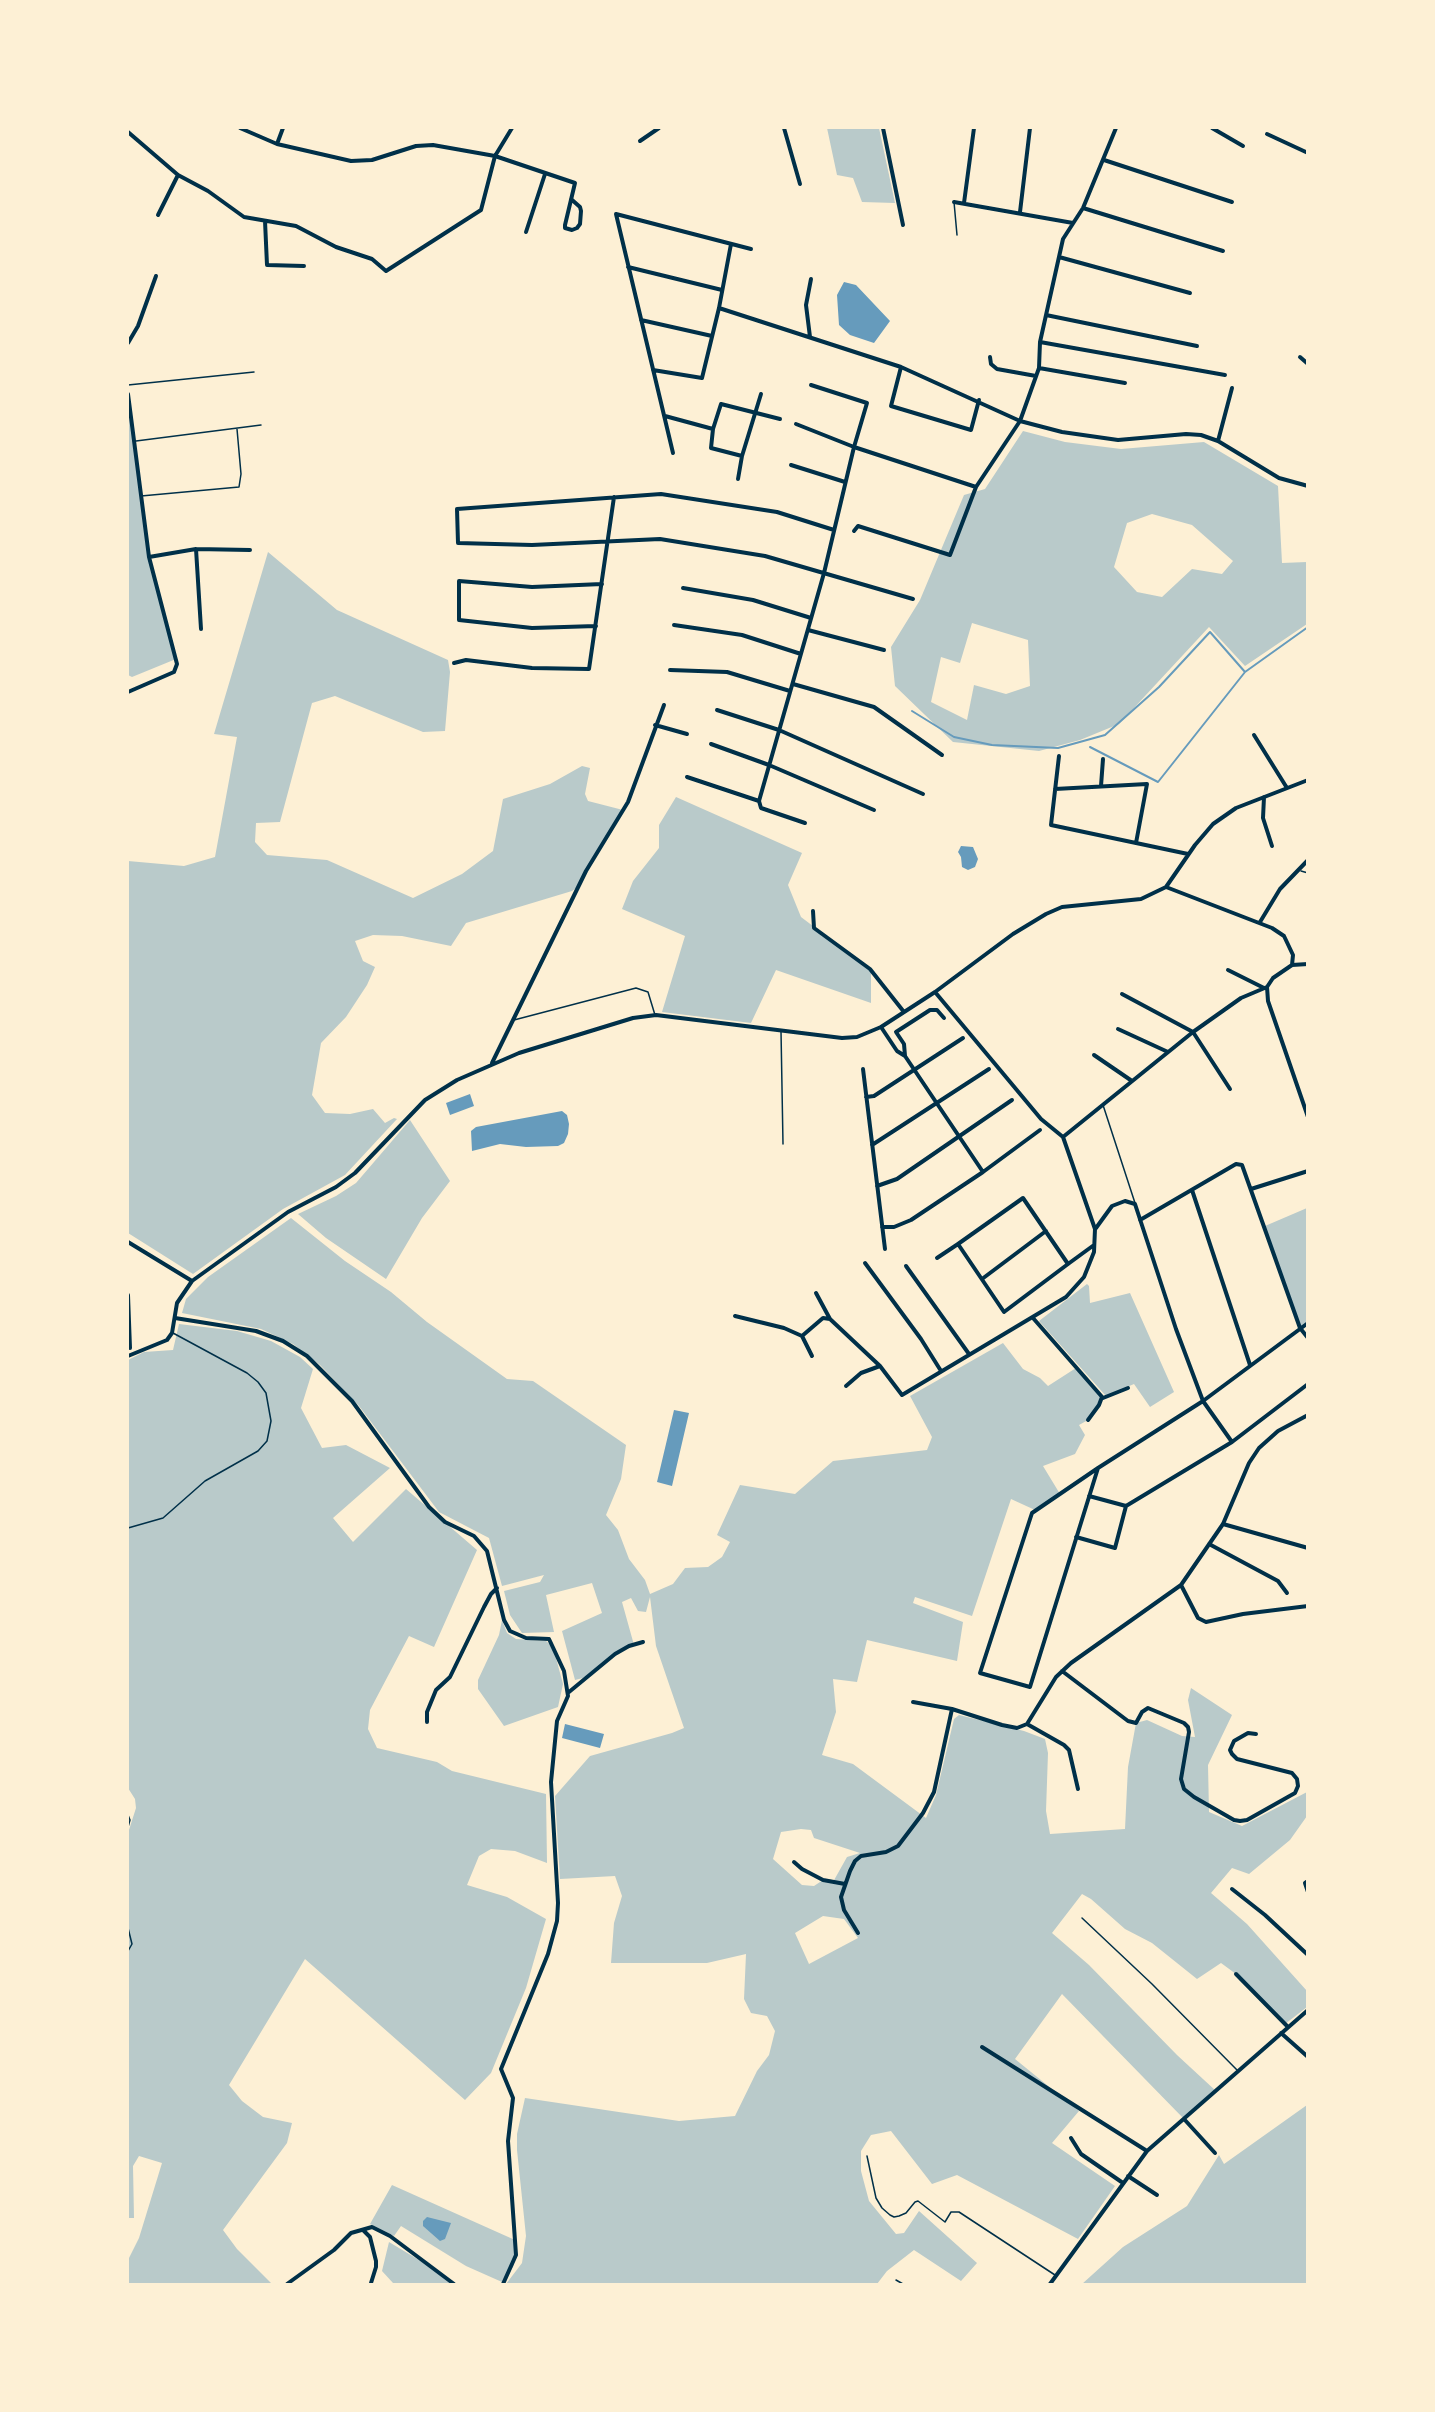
<!DOCTYPE html>
<html>
<head>
<meta charset="utf-8">
<style>
	body { margin:0 }
	#map { position:relative; width:1435px; height:2412px; overflow:hidden; background:#fdf0d5; font-family:"Fira Sans",sans-serif }
	canvas { display:block }
	.frame { position:absolute; inset:0; border:129px solid #fdf0d5; pointer-events:none }
</style>
</head>
<body>
<div id="map">
<canvas width="1435" height="2412"></canvas>
<div class="frame"></div>
</div>
<script>
const g = document.querySelector('canvas').getContext('2d');
g.lineJoin = 'round';
function fillPath(path, color) {
  g.fillStyle = color;
  g.fill(path, 'evenodd');
}
function toPath(rows) {
  const path = new Path2D();
  for (const r of rows) {
    path.moveTo(r[0], r[1]);
    for (let i = 2; i < r.length; i += 2) path.lineTo(r[i], r[i + 1]);
  }
  return path;
}
function strokePath(path, color, width, dash) {
  g.strokeStyle = color;
  g.lineWidth = width;
  g.lineCap = dash ? 'butt' : 'round';
  g.setLineDash(dash || []);
  g.stroke(path);
}
const green = toPath([
	[827,128,879,128,895,203,862,202,853,178,837,175],
	[128,400,151,563,176,659,132,677,128,675],
	[1023,431,1065,442,1121,449,1204,442,1278,486,1282,563,1307,562,1307,624,1245,666,1209,627,1119,724,1080,740,1039,751,953,742,895,686,891,647,920,600,964,495,985,489],
	[1152,514,1192,525,1233,561,1222,574,1192,569,1162,597,1137,592,1114,567,1127,523],
	[972,623,1028,640,1030,686,1006,694,974,685,967,720,931,702,941,657,960,663],
	[268,552,337,610,448,660,450,672,445,731,423,732,335,696,312,703,280,822,256,823,255,842,267,855,327,860,413,898,462,874,493,851,503,799,550,784,582,766,590,768,585,794,588,801,623,810,579,886,572,891,466,923,451,946,402,936,373,935,355,941,363,961,375,967,367,985,346,1017,321,1043,312,1095,325,1113,350,1114,373,1109,385,1123,394,1118,397,1119,345,1175,283,1209,193,1274,128,1233,128,861,184,866,215,857,237,737,214,734],
	[676,797,802,853,788,885,801,917,871,970,871,1003,776,970,751,1023,662,1012,685,936,622,909,633,881,659,848,659,825],
	[410,1120,450,1181,422,1218,386,1279,326,1238,298,1214,336,1196,356,1183],
	[1307,1208,1307,1323,1300,1328,1265,1226],
	[291,1218,345,1261,391,1292,427,1322,507,1379,533,1381,626,1445,621,1479,606,1515,618,1530,629,1559,645,1580,650,1594,673,1584,685,1568,708,1567,722,1557,730,1542,717,1535,740,1485,795,1494,833,1461,927,1450,932,1437,910,1396,1003,1343,1023,1369,1040,1378,1048,1386,1076,1368,1102,1397,1088,1420,1079,1425,1085,1435,1075,1454,1043,1466,1060,1494,1035,1510,1011,1499,972,1616,915,1597,913,1603,963,1622,957,1661,867,1640,857,1682,833,1679,836,1712,822,1755,853,1764,926,1818,936,1795,954,1719,959,1715,1024,1731,1045,1739,1048,1753,1046,1811,1050,1834,1125,1829,1128,1767,1136,1723,1147,1720,1182,1736,1195,1737,1188,1700,1191,1688,1232,1715,1208,1765,1209,1812,1242,1826,1307,1792,1307,1816,1290,1840,1249,1874,1232,1868,1211,1893,1247,1924,1307,1991,1307,2007,1285,2024,1236,1974,1221,1963,1197,1979,1152,1943,1125,1929,1091,1899,1082,1894,1052,1933,1089,1965,1177,2055,1216,2091,1184,2119,1062,1994,1015,2059,1079,2111,1052,2143,1115,2186,1078,2239,957,2175,932,2184,891,2131,871,2135,861,2151,861,2171,869,2201,896,2234,904,2233,919,2211,977,2263,961,2281,914,2250,887,2271,877,2284,506,2284,522,2263,526,2236,517,2150,517,2134,525,2098,679,2121,735,2116,757,2071,769,2055,775,2031,767,2016,751,2013,744,1999,746,1954,707,1963,611,1963,614,1923,622,1896,615,1876,560,1879,555,1796,590,1756,672,1733,684,1728,656,1646,650,1597,646,1612,638,1611,631,1598,622,1602,634,1645,629,1646,583,1678,575,1680,562,1631,602,1613,592,1583,546,1595,554,1632,522,1633,510,1615,504,1591,540,1582,544,1575,502,1586,489,1538,439,1512,359,1406,320,1365,293,1344,261,1329,182,1313,186,1299,208,1277],
	[801,1829,811,1830,814,1838,860,1853,847,1857,833,1882,823,1880,814,1886,802,1885,773,1859,781,1832],
	[823,1916,844,1919,858,1938,809,1964,795,1933],
	[1087,1284,1089,1286,1090,1303,1130,1293,1174,1392,1150,1407,1134,1384,1106,1396,1039,1321],
	[179,1324,237,1331,271,1341,300,1357,313,1369,301,1408,322,1448,346,1445,390,1468,333,1518,353,1542,406,1489,477,1550,434,1647,409,1636,370,1710,368,1729,377,1748,437,1762,452,1771,546,1794,547,1863,515,1851,491,1849,479,1856,467,1885,507,1897,546,1919,526,1988,491,2073,465,2100,305,1959,229,2085,242,2101,263,2117,292,2123,287,2143,223,2230,237,2249,272,2284,128,2284,128,2260,139,2238,162,2163,139,2156,133,2166,134,2218,128,2218,128,1833,136,1808,135,1799,128,1788,128,1360,144,1352,173,1350],
	[502,1620,507,1633,516,1639,546,1641,553,1647,563,1684,558,1707,504,1726,478,1689,478,1680,499,1635],
	[1307,2105,1307,2284,1082,2284,1123,2247,1187,2206,1219,2155,1224,2164],
	[392,2185,515,2240,516,2255,513,2267,502,2282,466,2266,401,2226,394,2236,370,2224],
	[389,2242,434,2269,454,2284,393,2283,382,2271]
]);
const water = toPath([
	[844,282,856,285,890,321,874,343,850,335,839,325,837,295],
	[961,846,973,847,978,859,975,867,968,870,962,867,961,857,958,852],
	[470,1094,474,1106,450,1115,446,1103],
	[562,1111,567,1115,569,1124,568,1134,564,1143,558,1146,526,1147,500,1144,472,1151,471,1131,476,1127],
	[674,1410,689,1413,672,1486,657,1482],
	[565,1724,604,1734,600,1748,562,1738],
	[427,2217,451,2223,445,2239,440,2241,423,2226,423,2221]
]);
const stream = toPath([
	[912,711,954,737,992,745,1058,748,1105,735,1159,687,1210,632,1245,672],
	[1090,747,1158,782,1245,672,1308,627]
]);
const service = toPath([
	[954,202,957,235],
	[128,385,254,372],
	[136,441,261,425],
	[141,496,239,487,241,474,237,429],
	[1301,871,1308,873],
	[514,1020,636,988,648,992,655,1015],
	[781,1031,783,1144],
	[1103,1105,1135,1203],
	[128,1528,163,1518,205,1481,258,1451,267,1441,271,1421,266,1393,258,1382,247,1373,173,1333],
	[128,1815,130,1820,128,1827],
	[1082,1918,1152,1984,1238,2071],
	[128,1928,132,1944,128,1951],
	[867,2156,876,2198,882,2208,890,2215,894,2217,899,2216,906,2213,915,2202,918,2201,945,2222,951,2212,959,2212,1055,2275],
	[896,2280,903,2284]
]);
const minor = toPath([
	[240,128,277,144,351,161,372,160,416,146,433,145,495,156,575,183,565,225,565,228,572,230,577,228,580,224,581,211,580,207,571,199],
	[784,128,800,184],
	[883,128,903,225],
	[1212,128,1243,146],
	[128,132,178,175,208,191,244,217,296,226,336,247,372,259,386,271,481,210,495,156,512,128],
	[1267,134,1308,153],
	[640,141,659,128],
	[277,144,283,128],
	[1104,160,1232,202],
	[954,202,1073,223],
	[964,203,974,128],
	[1083,208,1223,251],
	[1020,212,1030,128],
	[158,215,178,175],
	[265,221,267,265,304,266],
	[526,232,545,174],
	[1059,257,1190,293],
	[628,267,722,290],
	[719,308,901,367,1020,421,1062,432,1118,440,1186,434,1201,435,1218,441,1279,478,1308,486],
	[1046,315,1197,346],
	[641,320,712,336],
	[810,337,806,305,811,279],
	[1040,342,1225,375],
	[128,343,138,326,156,276],
	[990,357,991,364,997,369,1036,376],
	[1300,357,1308,364],
	[901,367,891,406,971,430,979,400],
	[1039,368,1125,383],
	[653,370,702,378,719,308,731,244],
	[128,394,149,557,177,664,174,672,128,692],
	[665,416,713,429,721,404,780,419],
	[796,424,854,447,867,403,811,385],
	[713,429,711,448,742,456],
	[1218,441,1232,388],
	[673,453,616,214,751,249],
	[791,465,845,482],
	[738,479,742,456,761,394],
	[834,530,777,512,661,494,457,509,458,543,532,545,660,539,765,556,913,599],
	[854,531,858,526,950,555,976,487,1020,421,1039,368,1040,342,1063,239,1083,208,1116,128],
	[196,549,201,629],
	[149,557,196,549,250,550],
	[683,588,753,600,811,618],
	[674,625,742,635,801,654],
	[596,626,532,628,459,620,459,581,532,587,602,584],
	[808,630,884,650],
	[454,663,466,660,532,668,589,669,614,497],
	[670,670,727,672,790,691],
	[793,684,874,707,942,755],
	[717,710,779,730,923,794],
	[655,725,687,734],
	[1254,735,1287,788],
	[711,744,769,765,874,810],
	[1059,756,1051,825,1188,854],
	[687,777,759,801,761,808,805,823],
	[1101,786,1103,759],
	[1055,789,1147,784,1136,843],
	[1264,797,1263,818,1272,846],
	[759,801,824,573,854,447,976,487],
	[1166,887,1272,928,1284,936,1293,955,1292,965],
	[813,911,814,928,870,969,904,1012],
	[1260,922,1280,889,1308,860],
	[1308,964,1292,965,1273,978,1267,987,1268,1001,1308,1117],
	[1228,970,1264,988],
	[935,992,1041,1119,1063,1137],
	[1122,994,1193,1032,1230,1089],
	[944,1018,937,1010,930,1010,896,1032,904,1044,905,1056,983,1172],
	[881,1027,897,1051,905,1056],
	[1118,1029,1168,1052],
	[1094,1055,1132,1081],
	[492,1063,586,871,628,802,664,705],
	[863,1069,885,1249],
	[866,1097,874,1096,963,1038],
	[1063,1137,1193,1032,1241,998,1267,987],
	[872,1145,989,1069],
	[877,1186,897,1179,1012,1100],
	[1251,1189,1308,1171],
	[1192,1190,1250,1365],
	[1140,1220,1236,1164,1242,1165,1300,1328,1308,1338],
	[882,1227,894,1227,911,1220,983,1172,1040,1130],
	[1096,1228,1112,1206,1125,1201,1135,1204,1176,1329,1203,1401,1232,1442],
	[128,1242,192,1281],
	[937,1258,958,1244],
	[865,1263,921,1339,941,1371],
	[1068,1264,1023,1198,958,1244,1004,1312,1068,1264,1094,1245],
	[906,1266,969,1354],
	[982,1279,1046,1231],
	[816,1293,830,1319],
	[128,1295,130,1348],
	[735,1316,784,1328,802,1336,812,1356],
	[175,1318,256,1331,283,1341,307,1356,352,1401,429,1507,445,1522,474,1536,487,1551,504,1620,510,1631,526,1638,549,1639,564,1671,568,1696,557,1721,551,1782,558,1903,557,1921,548,1954,501,2069,513,2098,508,2141,516,2255,503,2284],
	[1033,1318,1103,1398,1128,1388],
	[802,1336,823,1318,830,1319,880,1366,902,1395,1066,1297,1084,1277,1094,1252,1095,1229,1063,1137],
	[128,1356,167,1340,172,1333,177,1303,192,1281,288,1212,336,1187,355,1173,425,1100,457,1080,519,1053,633,1018,656,1015,842,1038,857,1037,881,1027,935,992,1013,934,1046,914,1062,907,1141,899,1166,887,1195,845,1213,824,1236,808,1308,780],
	[846,1386,861,1373,880,1366],
	[1088,1420,1099,1405,1102,1397],
	[1098,1468,1030,1687,980,1673,1032,1513,1098,1468,1203,1401,1308,1323],
	[1089,1496,1126,1506],
	[1223,1524,1308,1548],
	[1076,1537,1115,1548,1126,1506,1232,1442,1308,1384],
	[1209,1544,1278,1581,1287,1593],
	[1181,1585,1198,1618,1206,1622,1243,1614,1308,1606],
	[1062,1671,1128,1721,1136,1723,1142,1712,1148,1708,1184,1723,1188,1727,1189,1732,1181,1779,1184,1789,1194,1797,1234,1820,1240,1821,1247,1820,1295,1793,1298,1786,1297,1779,1292,1773,1237,1759,1232,1754,1230,1750,1234,1741,1248,1733,1256,1734],
	[569,1692,615,1654,629,1646,643,1642],
	[913,1702,952,1709,1002,1725,1017,1728,1027,1724,1056,1677,1071,1663,1181,1585,1223,1524,1249,1463,1259,1448,1278,1431,1308,1415],
	[427,1722,427,1712,436,1690,450,1677,484,1607,491,1594,497,1588],
	[1027,1724,1064,1745,1069,1750,1078,1789],
	[794,1862,802,1869,823,1880,845,1884],
	[1308,1881,1305,1883,1308,1892],
	[1232,1889,1265,1915,1308,1955],
	[858,1933,844,1910,841,1897,850,1871,855,1861,861,1856,886,1852,898,1846,923,1813,934,1792,952,1709],
	[1236,1974,1288,2027],
	[1281,2033,1308,2057],
	[982,2047,1147,2151],
	[1184,2119,1215,2153],
	[1071,2138,1081,2154,1123,2183],
	[1128,2176,1157,2195],
	[363,2230,370,2237,376,2261,376,2267,371,2283],
	[287,2284,334,2250,351,2233,372,2227,390,2236,454,2284],
	[1050,2284,1147,2151,1308,2010]
]);
fillPath(green, '#b9caca');
fillPath(water, '#669bbc');
strokePath(stream, '#669bbc', 2);
strokePath(service, '#003049', 1.5);
strokePath(minor, '#003049', 4);
</script>
</body>
</html>
